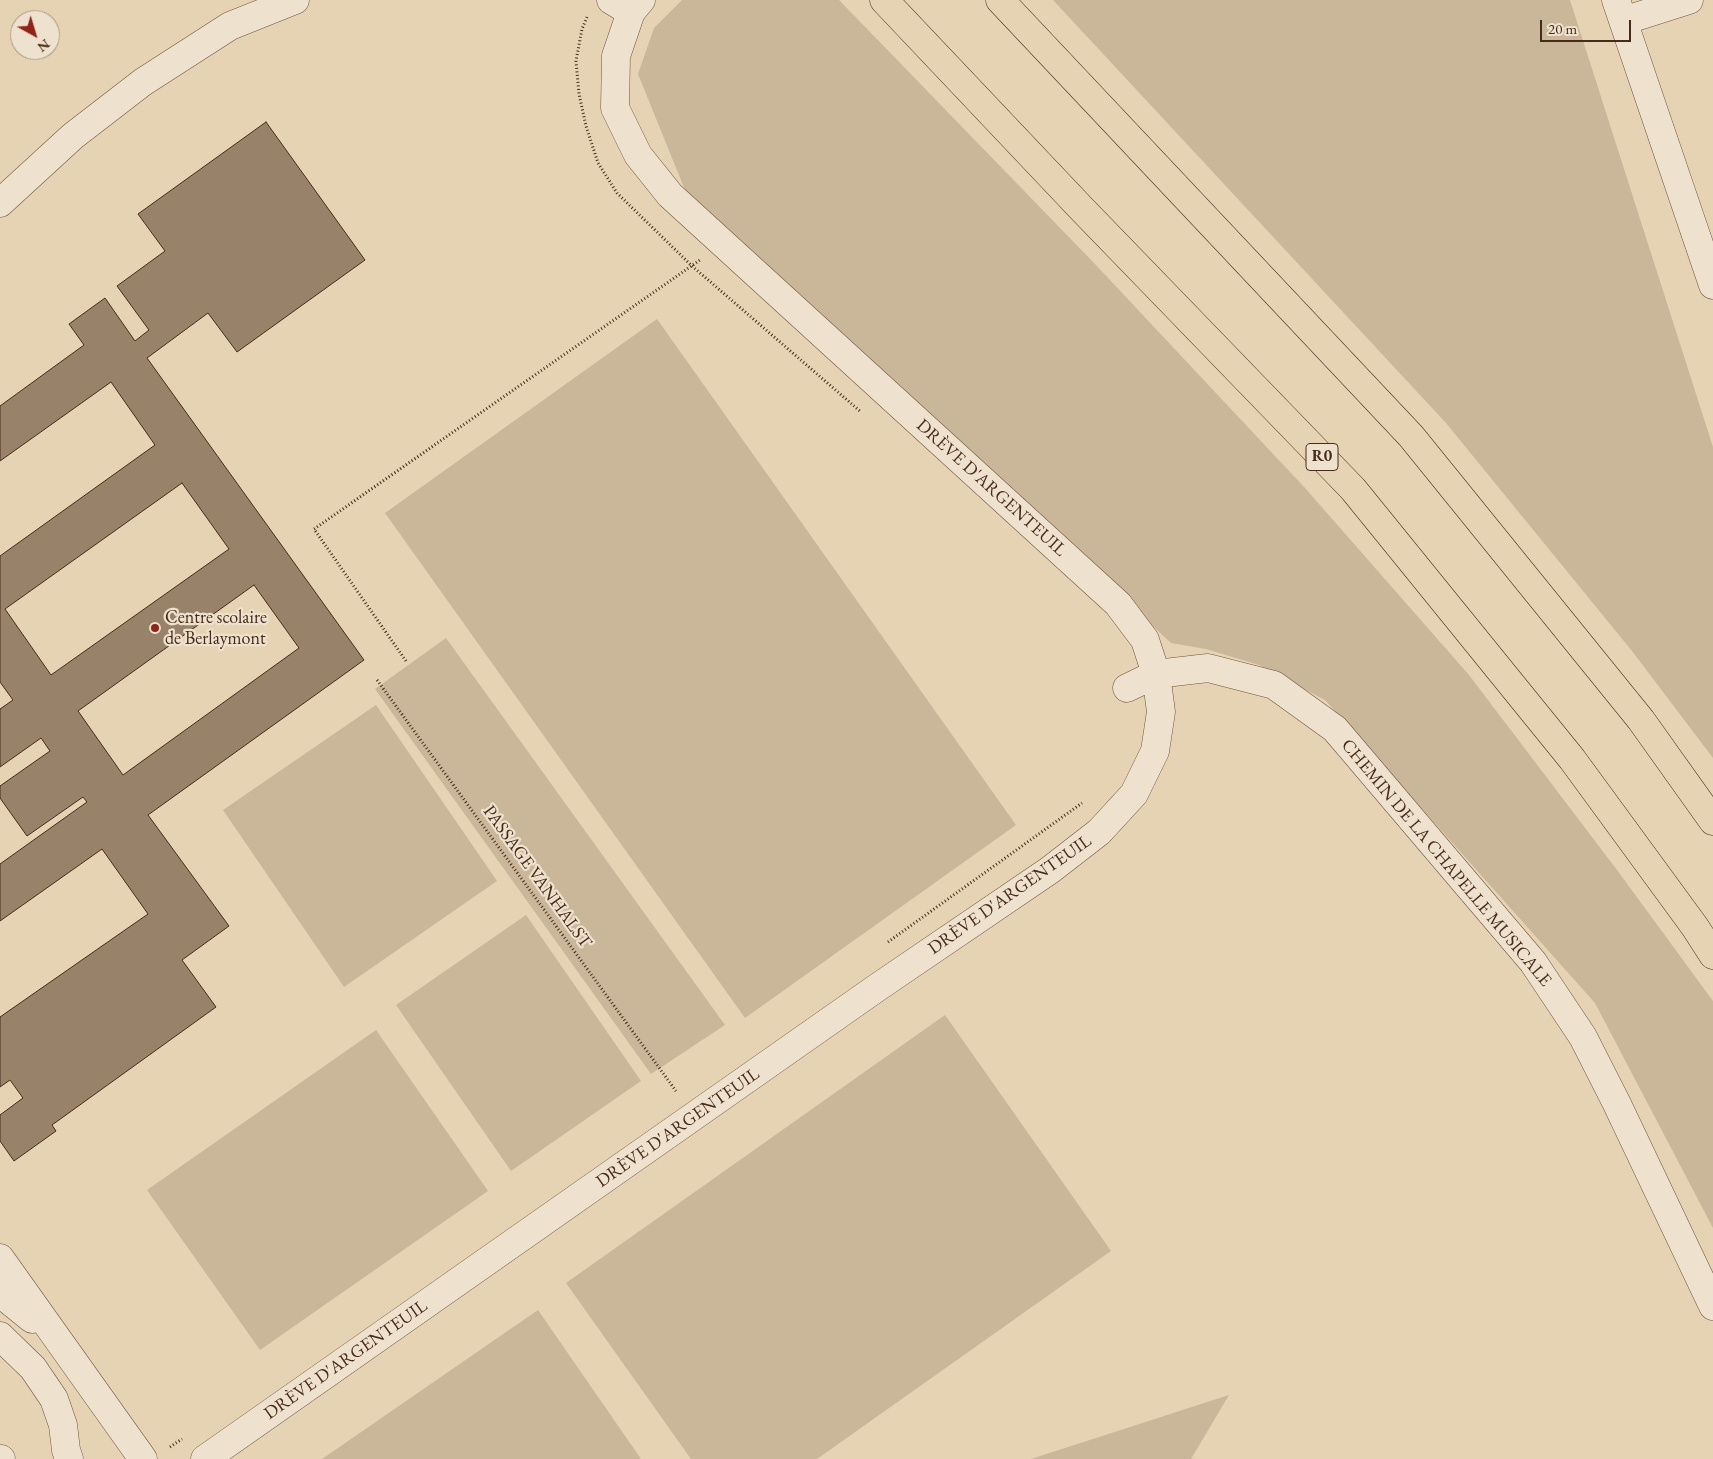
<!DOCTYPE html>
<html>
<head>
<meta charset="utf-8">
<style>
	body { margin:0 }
	#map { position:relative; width:1713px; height:1459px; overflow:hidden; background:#e5d3b3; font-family:"EB Garamond",serif }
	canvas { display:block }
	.north { position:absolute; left:10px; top:10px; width:50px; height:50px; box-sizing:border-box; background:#eee2ce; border:1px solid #ab9986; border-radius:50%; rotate:141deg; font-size:14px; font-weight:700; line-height:20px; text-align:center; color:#472b1a }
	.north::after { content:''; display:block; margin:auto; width:18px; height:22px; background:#8f2418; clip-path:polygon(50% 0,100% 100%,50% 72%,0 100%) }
	.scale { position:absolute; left:1540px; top:20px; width:91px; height:22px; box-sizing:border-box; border:2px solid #472b1a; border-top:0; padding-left:6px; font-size:15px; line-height:18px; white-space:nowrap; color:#472b1a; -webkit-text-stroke:4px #eee2ce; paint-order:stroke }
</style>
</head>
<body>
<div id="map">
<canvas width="1713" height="1459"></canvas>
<div class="north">N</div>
<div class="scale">20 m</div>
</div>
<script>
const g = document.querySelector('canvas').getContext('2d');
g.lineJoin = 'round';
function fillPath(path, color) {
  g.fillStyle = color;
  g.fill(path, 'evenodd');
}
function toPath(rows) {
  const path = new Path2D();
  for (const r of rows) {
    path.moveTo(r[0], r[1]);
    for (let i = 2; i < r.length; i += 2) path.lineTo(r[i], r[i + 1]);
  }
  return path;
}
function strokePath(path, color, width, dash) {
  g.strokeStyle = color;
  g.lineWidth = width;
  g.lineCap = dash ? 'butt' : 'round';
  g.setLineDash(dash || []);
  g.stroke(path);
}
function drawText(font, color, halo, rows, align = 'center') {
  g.font = font + ' "EB Garamond",serif';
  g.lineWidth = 4.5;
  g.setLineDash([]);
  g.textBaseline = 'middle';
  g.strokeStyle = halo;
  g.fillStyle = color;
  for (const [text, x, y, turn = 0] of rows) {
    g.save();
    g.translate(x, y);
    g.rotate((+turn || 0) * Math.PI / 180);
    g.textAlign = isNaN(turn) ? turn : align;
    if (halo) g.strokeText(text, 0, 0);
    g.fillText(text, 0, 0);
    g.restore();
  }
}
const green = toPath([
	[682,0,839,0,1094,263,1305,488,1469,675,1617,870,1713,1001,1713,1228,1595,1003,1325,700,1259,665,1206,649,1171,643,685,190,638,74,654,28],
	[1053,0,1570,0,1713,447,1713,758,1632,651,1446,423],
	[657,319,1016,825,745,1018,385,513],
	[446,638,725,1025,651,1074,375,689],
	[376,705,497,881,344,987,223,810],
	[526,915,641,1081,511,1171,396,1005],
	[945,1015,1111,1251,817,1459,691,1459,566,1283],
	[376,1030,488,1191,260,1350,147,1190],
	[538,1310,641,1459,322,1459],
	[1229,1395,1191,1459,1031,1459]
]);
const building = toPath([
	[266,122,365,260,237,352,208,313,147,358,364,660,148,815,229,926,182,960,216,1007,52,1125,56,1131,14,1161,0,1141,0,1115,23,1098,10,1080,0,1087,0,1017,148,914,102,849,0,921,0,864,87,802,83,797,27,836,0,798,0,786,50,751,41,738,0,767,0,709,13,700,0,682,0,556,155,445,111,382,0,461,0,406,84,345,69,324,105,298,135,341,149,330,117,286,165,251,138,214,266,122],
	[182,483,229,549,51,675,5,609,182,483],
	[254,585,299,648,123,775,78,711,254,585]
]);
const path = toPath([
	[587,17,582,29,576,61,579,94,586,126,598,163,617,193,692,266,861,412],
	[406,661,314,529,700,260],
	[377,680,676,1091],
	[888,942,1082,803],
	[170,1447,182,1439]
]);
const minor = toPath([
	[611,0,631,12],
	[1616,0,1713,285],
	[1623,21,1689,0],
	[0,203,73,136,143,82,230,26,295,0],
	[1127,688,1156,674,1208,668,1274,685,1335,729,1533,962,1583,1037,1617,1104,1713,1306],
	[0,1258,143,1459],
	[0,1293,32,1319],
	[0,1336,33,1368,54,1399,63,1425,66,1450,69,1459],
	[0,1459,1,1459],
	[205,1459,878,987,1050,870,1099,832,1134,794,1155,751,1161,712,1156,674,1145,640,1118,604,670,195,638,155,615,108,616,56,631,12,641,0]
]);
const highway = toPath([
	[884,0,1080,207,1353,489,1572,759,1695,927,1713,955],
	[1000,0,1411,436,1641,720,1713,821]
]);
const markers = [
	[155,628,5,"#8f2418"]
];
const shields = [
	[1322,457,32]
];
const shieldNames = [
	["R0",1322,457]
];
const streetNames = [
	["DRÈVE D'ARGENTEUIL",991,488,42],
	["CHEMIN DE LA CHAPELLE MUSICALE",1446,863,50],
	["PASSAGE VANHALST",537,877,54],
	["DRÈVE D'ARGENTEUIL",1010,895,-35],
	["DRÈVE D'ARGENTEUIL",678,1128,-35],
	["DRÈVE D'ARGENTEUIL",346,1360,-35]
];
const poiNames = [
	["Centre scolaire",165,618],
	["de Berlaymont",165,639]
];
fillPath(green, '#cab699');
fillPath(building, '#99826a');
strokePath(building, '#472b1a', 1);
strokePath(minor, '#6e5540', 29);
strokePath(highway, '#472b1a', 29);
strokePath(path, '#472b1a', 3, [1, 2.5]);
strokePath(minor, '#eee2ce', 28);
strokePath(highway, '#e5d3b3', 28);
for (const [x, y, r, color] of markers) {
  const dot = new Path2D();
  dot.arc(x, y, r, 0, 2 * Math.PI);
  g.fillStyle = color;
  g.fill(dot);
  strokePath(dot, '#eee2ce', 2);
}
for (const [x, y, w] of shields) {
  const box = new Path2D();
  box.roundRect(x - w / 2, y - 13.5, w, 27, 4);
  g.fillStyle = '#eee2ce';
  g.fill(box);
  strokePath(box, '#472b1a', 1);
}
drawText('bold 16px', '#472b1a', null, shieldNames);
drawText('18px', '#472b1a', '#eee2ce', streetNames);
drawText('18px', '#472b1a', '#eee2ce', poiNames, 'left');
</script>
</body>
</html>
